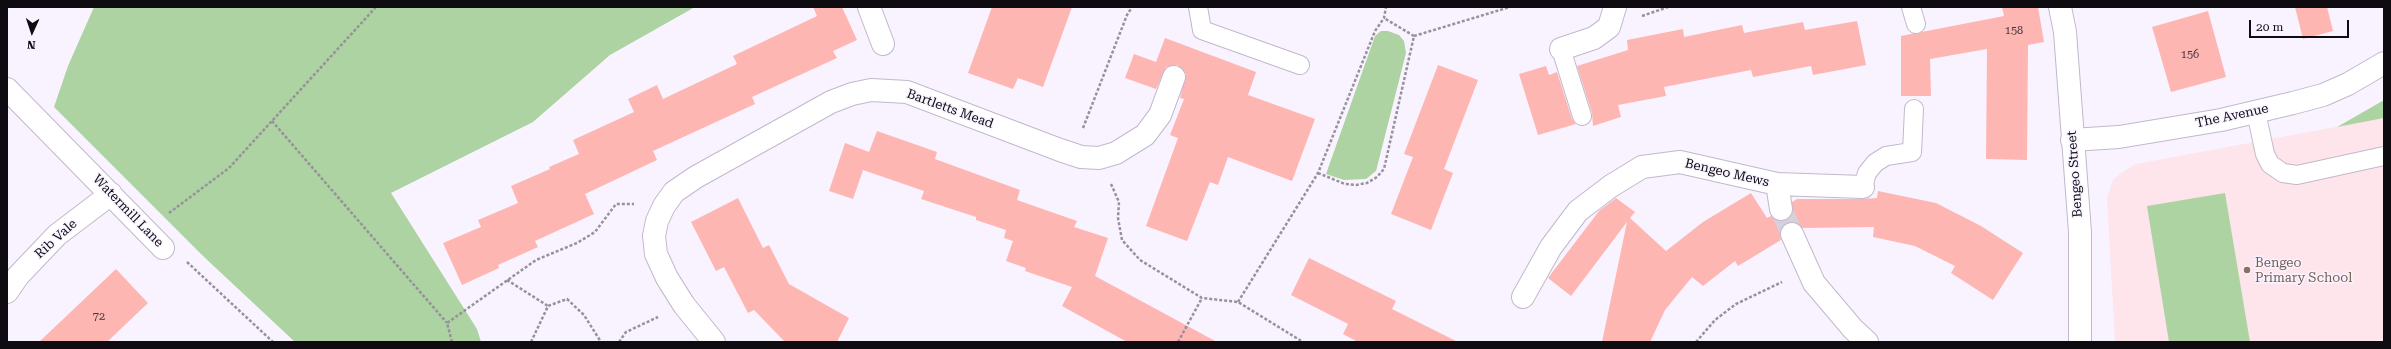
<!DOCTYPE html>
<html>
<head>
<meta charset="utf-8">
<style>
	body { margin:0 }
	#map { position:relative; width:2391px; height:349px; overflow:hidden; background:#f9f3ff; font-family:"Roboto Serif",serif }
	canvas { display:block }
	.frame { position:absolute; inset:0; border:8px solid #0e0b11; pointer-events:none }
	.north { position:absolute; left:12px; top:12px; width:40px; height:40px; -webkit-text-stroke:3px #f9f3ff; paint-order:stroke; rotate:183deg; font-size:11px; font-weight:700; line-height:16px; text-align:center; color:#0e0b11 }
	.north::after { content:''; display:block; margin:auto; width:14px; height:18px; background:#0e0b11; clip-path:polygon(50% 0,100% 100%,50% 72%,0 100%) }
	.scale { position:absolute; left:2249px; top:20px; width:100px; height:18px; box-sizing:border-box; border:2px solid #0e0b11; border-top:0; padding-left:5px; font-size:12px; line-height:14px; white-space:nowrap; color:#0e0b11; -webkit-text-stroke:3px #f9f3ff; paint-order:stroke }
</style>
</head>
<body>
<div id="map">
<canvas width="2391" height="349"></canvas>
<div class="frame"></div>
<div class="north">N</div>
<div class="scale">20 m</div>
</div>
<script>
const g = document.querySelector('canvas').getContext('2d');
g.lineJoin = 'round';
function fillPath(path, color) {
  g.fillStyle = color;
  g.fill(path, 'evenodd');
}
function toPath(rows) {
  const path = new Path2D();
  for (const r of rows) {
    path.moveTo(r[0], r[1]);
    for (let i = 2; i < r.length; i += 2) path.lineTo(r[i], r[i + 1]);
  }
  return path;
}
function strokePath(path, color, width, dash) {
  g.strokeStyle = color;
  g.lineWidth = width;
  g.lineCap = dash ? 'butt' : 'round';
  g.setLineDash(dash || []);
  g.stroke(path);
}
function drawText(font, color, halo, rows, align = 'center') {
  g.font = font + ' "Roboto Serif",serif';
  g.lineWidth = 3;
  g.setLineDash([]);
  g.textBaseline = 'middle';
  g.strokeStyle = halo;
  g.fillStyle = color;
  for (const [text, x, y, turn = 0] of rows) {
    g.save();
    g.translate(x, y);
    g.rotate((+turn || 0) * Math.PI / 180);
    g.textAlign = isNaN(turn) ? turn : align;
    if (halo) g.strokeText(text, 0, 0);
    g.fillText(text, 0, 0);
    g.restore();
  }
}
const education = toPath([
	[2384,118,2384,342,2115,342,2107,198,2113,180,2121,173,2136,164]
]);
const green = toPath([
	[94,7,695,7,610,55,533,122,391,193,477,329,481,342,295,342,203,256,54,107,68,66],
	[1381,31,1388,31,1399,35,1404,41,1406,53,1376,171,1366,179,1344,180,1326,174,1375,36],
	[2384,100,2384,118,2337,127,2372,107],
	[2225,193,2250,342,2169,342,2147,206]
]);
const building = toPath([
	[813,7,842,7,857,40,833,51,837,58,752,97,755,104,653,151,657,160,585,194,594,214,535,241,538,247,498,265,499,268,462,285,443,243,481,227,478,220,518,203,511,186,550,169,549,167,579,154,573,140,634,112,628,99,657,85,663,99,737,64,733,56,817,16],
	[992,7,1072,7,1043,87,1018,78,1013,89,968,73],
	[2002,7,2038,7,2044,42,2028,45,2027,160,1986,159,1987,49,1930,59,1931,96,1901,96,1901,36,2004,16],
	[2295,7,2327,7,2333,31,2303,39],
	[2208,11,2226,77,2171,92,2152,27],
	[1857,21,1866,65,1813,75,1811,66,1753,77,1751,70,1664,87,1666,96,1618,105,1621,117,1593,126,1592,113,1577,66,1628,50,1627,40,1683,29,1684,37,1742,25,1744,33,1803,22,1805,30],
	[1165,38,1256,72,1248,95,1315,119,1292,181,1228,157,1218,185,1210,182,1187,241,1146,226,1178,138,1170,135,1184,99,1180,98,1186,74,1178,65,1166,67,1156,89,1125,78,1134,54,1156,62],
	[1438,65,1478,80,1444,169,1453,173,1431,230,1391,214,1413,157,1404,154],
	[1546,66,1549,75,1557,72,1572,119,1576,124,1538,135,1519,74],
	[877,131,937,152,935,159,1020,190,1017,200,1077,221,1074,227,1108,238,1095,276,1217,342,1127,342,1062,306,1072,287,1025,271,1026,268,1006,261,1013,241,1004,238,1006,230,976,220,976,217,921,199,924,191,863,170,853,199,829,191,845,143,869,152],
	[1878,191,1936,203,1981,226,2023,253,1993,300,1951,273,1955,266,1915,246,1873,237,1874,227,1803,228,1793,222,1782,227,1780,233,1781,240,1738,266,1735,261,1703,286,1692,277,1665,310,1650,342,1602,342,1627,222,1571,296,1548,278,1599,211,1616,198,1635,212,1630,218,1666,251,1703,222,1751,193,1767,218,1771,216,1776,220,1783,221,1792,214,1792,202,1797,199,1863,199,1877,198],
	[738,198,763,248,769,245,789,284,849,318,837,342,785,342,754,310,748,313,724,267,716,271,691,222],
	[1309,258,1396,301,1392,309,1458,342,1358,342,1343,334,1348,324,1291,295],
	[116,269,148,303,107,342,39,342]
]);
const streetTunnel = toPath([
	[1781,209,1792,234]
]);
const path = toPath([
	[1642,16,1668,7],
	[1414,36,1510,7],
	[272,121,447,323],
	[1083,128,1127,15,1132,7],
	[1318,173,1345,184,1356,185,1367,183,1377,177,1384,169,1414,36,1384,18],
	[1111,184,1119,202,1118,218,1122,240,1140,260,1202,298,1238,302,1303,342],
	[169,213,229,168,376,7],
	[187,262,273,342],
	[507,280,548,306],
	[1238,302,1318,173,1375,31,1384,18,1386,7],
	[452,342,447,323,536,260,577,243,595,232,616,204,634,204],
	[531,342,548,306,567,299,584,315,601,342],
	[619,342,626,332,658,317],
	[1178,342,1202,298],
	[1696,342,1715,320,1736,304,1782,282]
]);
const lane = toPath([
	[1198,7,1202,30,1300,65],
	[1911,7,1916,24],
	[1561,49,1582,116],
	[2256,112,2265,154,2270,164,2283,173,2297,175,2384,156],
	[1863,187,1867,173,1875,163,1886,156,1912,152,1914,109]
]);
const street = toPath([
	[869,7,883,44],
	[1561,49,1594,38,1609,27,1615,7],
	[7,89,163,248],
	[2072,140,2119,137,2221,120,2293,103,2323,95,2348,84,2384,63],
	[1777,184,1863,187],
	[1792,234,1814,283,1853,329,1867,342],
	[7,292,18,276,57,235,111,194],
	[1523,297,1551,247,1578,211,1611,186,1642,167,1680,162,1777,184,1781,209],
	[714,342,684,305,667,278,656,254,654,236,657,221,664,206,674,192,696,177,831,102,852,94,871,90,907,92,1060,150,1081,157,1099,158,1116,153,1145,135,1160,115,1174,77]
]);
const secondary = toPath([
	[2060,7,2065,32,2080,232,2080,342]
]);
const markers = [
	[2247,270,4,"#8d6e63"]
];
const numberNames = [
	["158",2014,31],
	["156",2190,55],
	["72",99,317]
];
const streetNames = [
	["Bartletts Mead",950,109,20],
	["The Avenue",2232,116,-12],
	["Bengeo Mews",1727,173,13],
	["Bengeo Street",2075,174,-94],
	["Watermill Lane",128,211,46],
	["Rib Vale",56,239,-42]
];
const educationNames = [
	["Bengeo",2255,263],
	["Primary School",2255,278]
];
fillPath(education, '#fee4eb');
fillPath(green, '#acd3a1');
fillPath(building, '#feb6b3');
strokePath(streetTunnel, '#d6d0db', 22, [22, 11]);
strokePath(lane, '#c2b8cb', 20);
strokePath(street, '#c2b8cb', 24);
strokePath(secondary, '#c2b8cb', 24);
strokePath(path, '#96919b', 2.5, [3, 2]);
strokePath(lane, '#fff', 18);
strokePath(street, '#fff', 22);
strokePath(secondary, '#fff', 22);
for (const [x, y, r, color] of markers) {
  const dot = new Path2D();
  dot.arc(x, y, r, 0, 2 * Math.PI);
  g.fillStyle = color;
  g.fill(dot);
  strokePath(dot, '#f9f3ff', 1.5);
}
drawText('11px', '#4a363a', null, numberNames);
drawText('13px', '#0e0b11', '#f9f3ff', streetNames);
drawText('13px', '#785e54', '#f9f3ff', educationNames, 'left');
</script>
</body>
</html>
